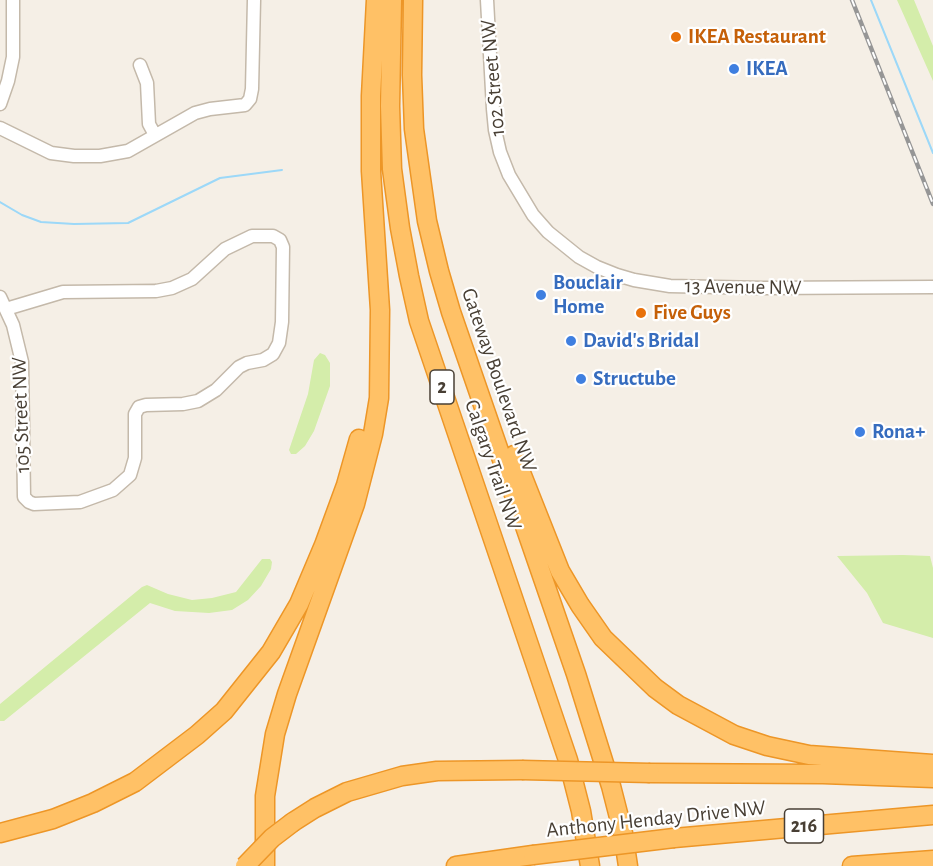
<!DOCTYPE html>
<html>
<head>
<meta charset="utf-8">
<style>
	body { margin:0 }
	canvas { display:block; background:#f5efe6 }
</style>
</head>
<body>
<canvas width="933" height="866"></canvas>
<script>
const g = document.querySelector('canvas').getContext('2d');
g.lineJoin = 'round';
function fillPath(path, color) {
  g.fillStyle = color;
  g.fill(path, 'evenodd');
}
function toPath(rows) {
  const path = new Path2D();
  for (const r of rows) {
    path.moveTo(r[0], r[1]);
    for (let i = 2; i < r.length; i += 2) path.lineTo(r[i], r[i + 1]);
  }
  return path;
}
function strokePath(path, color, width, dash) {
  g.strokeStyle = color;
  g.lineWidth = width;
  g.lineCap = dash ? 'butt' : 'round';
  g.setLineDash(dash || []);
  g.stroke(path);
}
function drawText(font, color, halo, rows, align = 'center') {
  g.font = font + ' "Alegreya Sans",sans-serif';
  g.lineWidth = 4.5;
  g.setLineDash([]);
  g.textBaseline = 'middle';
  g.strokeStyle = halo;
  g.fillStyle = color;
  for (const [text, x, y, turn = 0] of rows) {
    g.save();
    g.translate(x, y);
    g.rotate((+turn || 0) * Math.PI / 180);
    g.textAlign = isNaN(turn) ? turn : align;
    if (halo) g.strokeText(text, 0, 0);
    g.fillText(text, 0, 0);
    g.restore();
  }
}
const green = toPath([
	[897,0,914,0,933,46,933,81],
	[320,353,325,355,330,363,330,386,314,431,305,446,296,454,291,454,289,450,308,394,314,360],
	[903,555,930,556,933,568,933,638,883,623,867,593,837,556],
	[262,559,270,559,272,562,271,569,261,586,248,600,232,610,209,613,175,611,150,603,4,721,0,721,0,704,142,587,147,585,168,594,192,600,212,598,236,592]
]);
const stream = toPath([
	[871,0,933,153],
	[0,202,22,215,41,222,74,224,128,223,220,178,282,170]
]);
const minor = toPath([
	[487,0,493,109,495,130,500,152,509,175,533,215,548,232,579,257,597,267,617,275,634,280,670,286,763,288,933,287],
	[140,65,147,83,149,124,155,135],
	[0,104,8,81,13,57,13,0],
	[0,128,51,153,74,156,100,156,128,151,195,113,210,109,245,105,250,99,252,89,254,0],
	[0,297,13,325,22,362,24,497,29,502,34,504,80,502,113,490,130,475,135,458,135,414,139,407,146,405,183,404,198,401,216,390,239,367,247,363,263,360,273,354,279,343,282,322,283,247,280,240,273,236,252,236,225,249,192,279,172,288,156,291,63,292,6,309]
]);
const highway = toPath([
	[392,0,390,106,392,169,400,228,409,276,419,321,568,760,581,811,590,866],
	[413,0,412,75,414,129,427,221,439,271,451,312,576,674,611,786,623,833,628,866],
	[514,455,560,571,580,605,603,638,655,688,678,705,734,735,767,746,809,755,933,764],
	[650,773,823,774,933,778],
	[293,822,315,808,347,792,402,776,437,771,522,770],
	[0,833,53,819,93,803,135,782,197,735,224,711,271,652,299,604,324,545,346,485,359,439],
	[674,838,933,815],
	[265,866,265,796,275,734,287,694,355,504,373,434,379,398,380,310,371,171,371,96,376,0],
	[456,866,533,855],
	[852,866,933,860]
]);
const rail = toPath([
	[852,0,933,204]
]);
const highwayBridge = toPath([
	[522,770,650,773],
	[533,855,674,838],
	[245,866,272,838,293,822]
]);
const markers = [
	[676,37,6,"#e8710a"],
	[734,69,6,"#3f7fe0"],
	[541,295,6,"#3f7fe0"],
	[641,313,6,"#e8710a"],
	[571,341,6,"#3f7fe0"],
	[581,379,6,"#3f7fe0"],
	[860,432,6,"#3f7fe0"]
];
const shields = [
	[442,387,24],
	[804,826,39]
];
const shieldNames = [
	["2",442,387],
	["216",804,826]
];
const foodNames = [
	["IKEA Restaurant",688,37],
	["Five Guys",653,313]
];
const shopNames = [
	["IKEA",746,69],
	["Bouclair",553,283],
	["Home",553,307],
	["David's Bridal",583,341],
	["Structube",593,379],
	["Rona+",872,432]
];
const streetNames = [
	["102 Street NW",493,78,-95],
	["13 Avenue NW",743,287,1],
	["Gateway Boulevard NW",499,380,71],
	["105 Street NW",21,415,-92],
	["Calgary Trail NW",493,465,71],
	["Anthony Henday Drive NW",656,819,-6]
];
fillPath(green, '#d4edaa');
strokePath(stream, '#9cd8f8', 2);
strokePath(minor, '#c4b9aa', 15);
strokePath(highway, '#ed9627', 21);
strokePath(minor, '#fff', 12);
strokePath(highway, '#ffc166', 18);
strokePath(rail, '#969696', 4.5);
strokePath(rail, '#fff', 2, [7]);
strokePath(highwayBridge, '#ed9627', 21, []);
strokePath(highwayBridge, '#ffc166', 18);
for (const [x, y, r, color] of markers) {
  const dot = new Path2D();
  dot.arc(x, y, r, 0, 2 * Math.PI);
  g.fillStyle = color;
  g.fill(dot);
  strokePath(dot, '#fff', 2);
}
for (const [x, y, w] of shields) {
  const box = new Path2D();
  box.roundRect(x - w / 2, y - 17, w, 34, 4.5);
  g.fillStyle = '#fff';
  g.fill(box);
  strokePath(box, '#483f34', 1.5);
}
drawText('bold 20px', '#483f34', null, shieldNames);
drawText('bold 21px', '#c56008', '#fff', foodNames, 'left');
drawText('bold 21px', '#366cbe', '#fff', shopNames, 'left');
drawText('21px', '#483f34', '#fff', streetNames);
</script>
</body>
</html>
